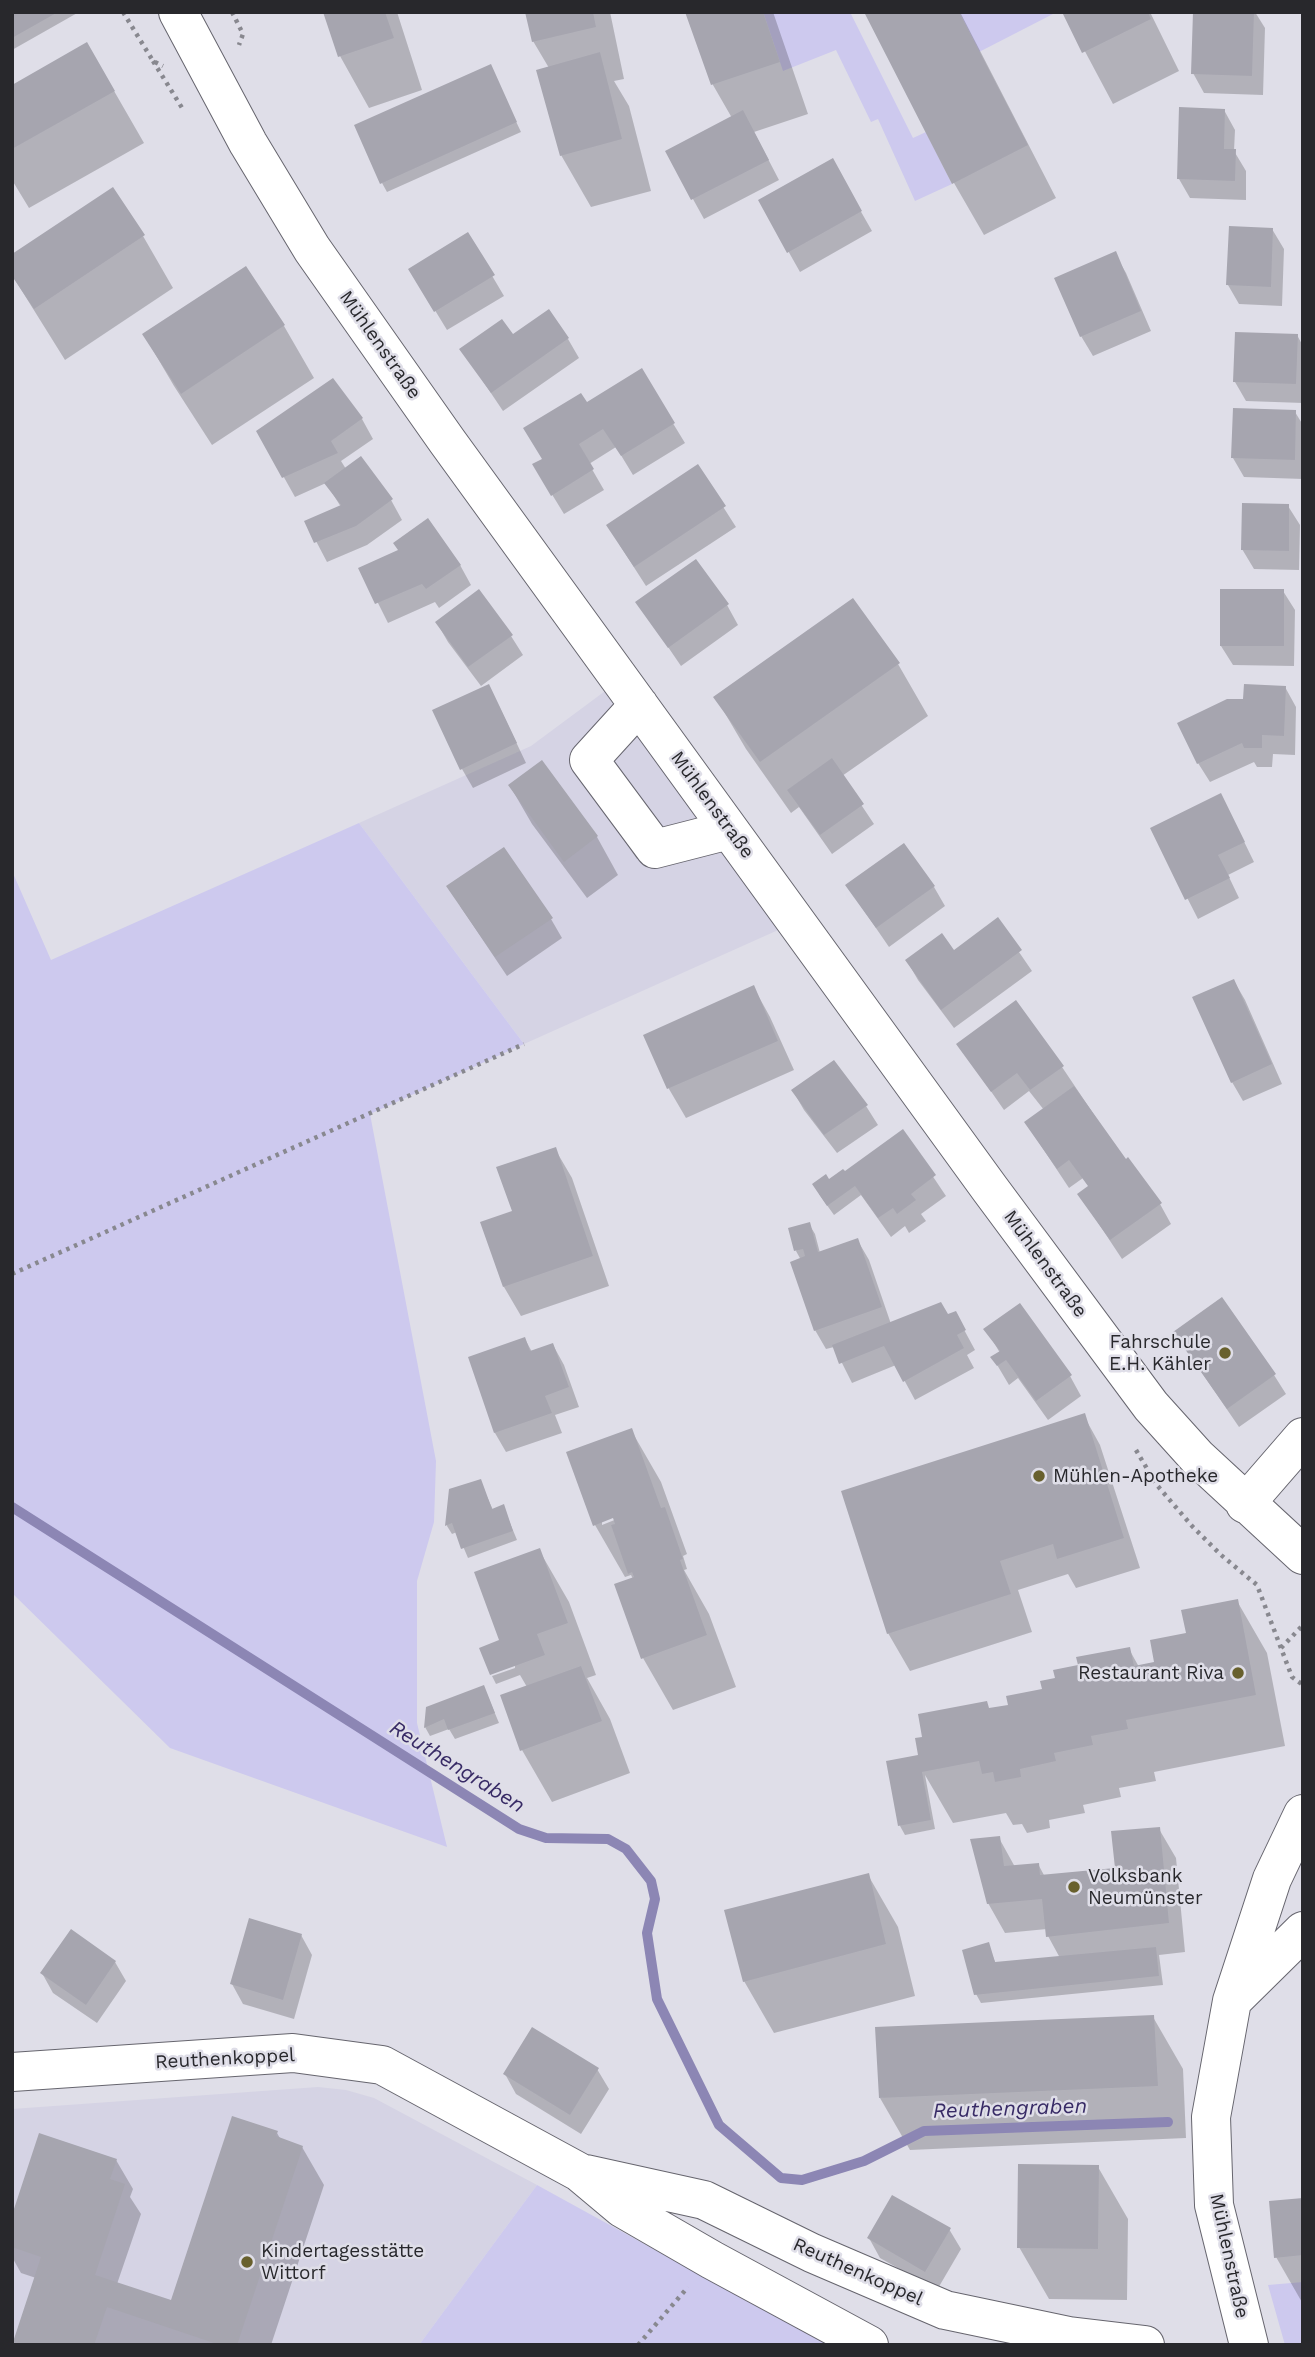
<!DOCTYPE html>
<html>
<head>
<meta charset="utf-8">
<style>
	body { margin:0 }
	#map { position:relative; width:1315px; height:2357px; overflow:hidden; background:#dfdee8; font-family:"Work Sans",sans-serif }
	canvas { display:block }
	.frame { position:absolute; inset:0; border:14px solid #28282c; pointer-events:none }
</style>
</head>
<body>
<div id="map">
<canvas width="1315" height="2357"></canvas>
<div class="frame"></div>
</div>
<script>
const g = document.querySelector('canvas').getContext('2d');
g.lineJoin = 'round';
function fillPath(path, color) {
  g.fillStyle = color;
  g.fill(path, 'evenodd');
}
function toPath(rows) {
  const path = new Path2D();
  for (const r of rows) {
    path.moveTo(r[0], r[1]);
    for (let i = 2; i < r.length; i += 2) path.lineTo(r[i], r[i + 1]);
  }
  return path;
}
function strokePath(path, color, width, dash) {
  g.strokeStyle = color;
  g.lineWidth = width;
  g.lineCap = dash ? 'butt' : 'round';
  g.setLineDash(dash || []);
  g.stroke(path);
}
function drawText(font, color, halo, rows, align = 'center') {
  g.font = font + ' "Work Sans",sans-serif';
  g.lineWidth = 5;
  g.setLineDash([]);
  g.textBaseline = 'middle';
  g.strokeStyle = halo;
  g.fillStyle = color;
  for (const [text, x, y, turn = 0] of rows) {
    g.save();
    g.translate(x, y);
    g.rotate((+turn || 0) * Math.PI / 180);
    g.textAlign = isNaN(turn) ? turn : align;
    if (halo) g.strokeText(text, 0, 0);
    g.fillText(text, 0, 0);
    g.restore();
  }
}
const built = toPath([
	[620,680,796,922,524,1044,359,823,531,746],
	[318,2087,346,2090,374,2098,537,2185,419,2345,12,2345,12,2109]
]);
const green = toPath([
	[763,12,850,12,913,138,926,132,952,184,915,201,878,119,871,122,836,50,783,71],
	[959,12,1052,12,1053,14,979,52],
	[359,823,524,1044,370,1114,436,1461,434,1522,417,1581,417,1723,447,1847,170,1748,12,1593,12,871,51,960],
	[537,2185,828,2345,419,2345],
	[1303,2282,1303,2345,1285,2345,1268,2285]
]);
const shadow = toPath([
	[12,12,79,12,12,50],
	[325,12,397,12,422,90,369,108,340,56],
	[527,12,610,12,624,79,614,81,629,106,651,191,591,207,561,155,549,68,533,41],
	[688,12,773,12,808,114,754,132,779,180,704,219,667,152,732,118,713,85],
	[866,12,960,12,1056,198,984,235,954,183],
	[1064,12,1150,12,1179,71,1113,104],
	[1194,12,1255,12,1265,28,1263,95,1204,93,1193,73],
	[87,44,144,143,29,208,12,180,12,87],
	[493,73,521,132,387,192,382,183],
	[1224,110,1235,130,1234,151,1246,171,1246,200,1190,198,1179,179],
	[832,161,872,231,800,272,760,201],
	[1272,229,1284,249,1282,306,1239,304,1228,285],
	[468,235,504,296,447,330,422,289],
	[143,236,173,288,65,360,12,275],
	[1115,254,1126,273,1151,331,1093,356,1081,336],
	[245,268,284,326,314,378,212,445,174,386,144,335],
	[1297,335,1303,346,1303,403,1246,401,1235,382],
	[512,336,568,339,579,358,503,411,462,350],
	[641,371,685,443,633,475,616,447,589,464,604,490,564,514,534,465,544,459,586,404],
	[333,380,362,419,373,439,341,461,346,469,391,500,402,520,367,545,327,562,306,522,341,507,326,483,295,497,258,431],
	[1295,412,1303,425,1303,479,1244,477,1233,458],
	[697,466,736,527,646,586,619,544],
	[1288,506,1300,525,1299,570,1254,569,1242,549],
	[400,551,460,565,471,585,439,608,435,602,388,623,361,569],
	[1283,591,1295,610,1294,666,1233,665,1221,646],
	[638,603,727,605,738,625,681,666],
	[437,623,511,636,523,655,481,686,448,642],
	[898,664,928,716,842,776,874,824,832,854,799,807,791,813,746,749,716,698],
	[1285,687,1296,707,1295,755,1273,754,1272,767,1257,767,1254,762,1210,782,1198,763,1245,701],
	[499,706,526,763,473,788,462,769],
	[541,763,597,837,618,875,587,898,532,824,510,786],
	[599,804,666,838,637,859],
	[1231,815,1254,862,1228,875,1239,898,1198,919,1152,829],
	[847,886,934,887,945,906,889,947],
	[460,906,551,919,562,938,507,976],
	[997,920,1032,971,954,1028,918,980,907,961,954,952],
	[1234,981,1245,1000,1282,1084,1243,1101,1232,1082],
	[754,988,770,1017,794,1070,686,1118,669,1089,645,1036],
	[958,1044,1062,1067,1125,1161,1160,1204,1171,1224,1122,1259,1079,1194,1089,1187,1083,1178,1069,1188,1026,1123,1044,1110,1029,1091,1004,1110],
	[793,1091,866,1106,878,1125,837,1153,804,1110],
	[903,1132,946,1196,921,1214,926,1221,909,1233,905,1226,891,1237,861,1195,834,1215,819,1194,828,1181,851,1183],
	[555,1149,572,1178,609,1286,521,1316,504,1287,482,1223,514,1212],
	[809,1224,815,1234,820,1253,858,1241,869,1260,891,1324,948,1316,955,1313,975,1350,967,1355,974,1368,915,1400,896,1365,852,1383,834,1347,826,1349,815,1330,801,1260,796,1251],
	[1019,1305,1070,1376,1081,1396,1048,1420,1018,1378,1009,1385,993,1358,1000,1353,986,1329],
	[525,1339,532,1352,553,1345,564,1365,579,1407,555,1415,562,1433,506,1452,495,1433,470,1358],
	[1187,1351,1274,1375,1286,1394,1239,1427],
	[1084,1416,1100,1445,1140,1568,1076,1588,1068,1574,1018,1590,1032,1632,910,1671,888,1633],
	[631,1430,661,1482,687,1554,683,1556,687,1569,684,1570,709,1614,736,1687,673,1710,643,1658,633,1579,631,1575,625,1577,595,1525],
	[621,1514,622,1517,602,1525,602,1521],
	[480,1481,493,1510,503,1506,517,1540,468,1558,457,1532,452,1534,447,1526,451,1491],
	[539,1550,569,1602,596,1675,587,1678,610,1719,630,1773,552,1802,522,1750,527,1687,520,1675,496,1684,492,1676,515,1668,515,1664,499,1643],
	[1237,1601,1267,1653,1285,1746,1154,1772,1156,1781,1119,1788,1121,1797,1083,1805,1085,1813,1049,1820,1050,1828,1027,1833,1022,1824,1013,1825,1006,1813,953,1823,925,1775,935,1829,905,1835,900,1826,920,1756,990,1710,1010,1706,1044,1690,1080,1667,1129,1649,1139,1667,1156,1663,1188,1634],
	[484,1687,499,1723,455,1739,449,1729,430,1736,425,1727],
	[1159,1829,1176,1858,1185,1952,1159,1955,1163,1985,981,2003,976,1994,988,1945,996,1964,1060,1958,1048,1936,1047,1929,1005,1933,988,1903,999,1838,1015,1867,1038,1864,1045,1877,1117,1870],
	[868,1875,898,1927,915,1996,774,2033,744,1981],
	[301,1935,312,1955,294,2019,243,2004,232,1984],
	[115,1962,126,1981,97,2023,53,1993,42,1973],
	[1153,2017,1183,2069,1186,2138,910,2150,880,2098],
	[597,2069,609,2089,581,2134,516,2094,505,2074],
	[277,2133,281,2140,302,2147,324,2185,271,2345,14,2345,36,2278,21,2273,12,2257,12,2220,116,2160,133,2189,130,2197,141,2214,117,2284,172,2303],
	[1098,2167,1128,2219,1127,2300,1049,2299,1019,2247],
	[1303,2199,1303,2304,1276,2257],
	[949,2229,961,2249,937,2290,880,2258,869,2238]
]);
const stream = toPath([
	[12,1507,519,1829,546,1838,608,1839,626,1849,651,1881,655,1899,647,1933,657,1999,719,2125,781,2178,802,2180,864,2161,924,2131,1168,2122]
]);
const building = toPath([
	[12,12,58,12,12,38],
	[323,12,385,12,394,38,338,57],
	[525,12,593,12,596,27,532,42],
	[685,12,763,12,780,62,711,85],
	[864,12,959,12,1028,145,952,184],
	[1062,12,1148,12,1151,19,1082,53],
	[1193,12,1254,12,1252,76,1191,74],
	[87,42,115,91,12,149,12,85],
	[600,52,622,139,560,156,536,70],
	[491,64,517,122,380,184,354,125],
	[1179,107,1225,109,1224,149,1236,149,1235,181,1177,179],
	[743,110,769,160,691,200,665,151],
	[833,158,862,211,787,253,758,200],
	[113,187,145,235,34,309,12,276,12,254],
	[1229,226,1273,228,1271,287,1226,285],
	[468,232,495,275,434,312,408,269],
	[1116,251,1141,311,1080,337,1054,278],
	[246,266,285,325,181,394,142,334],
	[549,309,569,338,491,393,459,349,502,319,513,334],
	[1235,332,1298,334,1296,384,1233,382],
	[642,368,675,423,621,456,603,429,579,444,594,469,551,496,532,464,542,459,523,428,581,393,587,402],
	[333,378,363,418,331,441,338,453,282,478,256,431],
	[1233,408,1296,410,1295,460,1231,458],
	[361,456,393,499,356,526,314,543,304,521,341,505,324,483],
	[698,464,726,506,634,567,606,525],
	[1242,503,1289,504,1289,551,1241,550],
	[428,518,461,565,426,589,422,584,375,604,358,568,398,550,393,543],
	[696,559,729,604,668,648,635,602],
	[479,589,513,635,468,667,435,622],
	[1220,589,1284,589,1284,646,1220,646],
	[853,598,900,663,760,762,713,697],
	[489,684,517,743,460,770,432,710],
	[1244,684,1286,686,1284,736,1262,735,1262,748,1244,748,1242,743,1197,764,1177,723,1227,699,1243,699],
	[832,758,864,804,820,835,787,790],
	[542,760,598,836,564,862,508,785],
	[1221,793,1245,842,1218,855,1230,878,1185,900,1150,828],
	[904,843,935,886,876,928,845,885],
	[504,847,553,918,495,957,446,886],
	[998,917,1022,950,941,1010,905,960,942,933,954,950],
	[1234,979,1272,1064,1231,1083,1192,997],
	[754,985,778,1041,667,1089,643,1035],
	[1016,1000,1064,1066,1030,1090,1017,1073,991,1092,956,1044],
	[834,1060,868,1105,824,1135,791,1090],
	[1074,1086,1126,1159,1128,1157,1162,1203,1110,1240,1077,1194,1088,1186,1069,1160,1057,1169,1024,1122],
	[903,1129,936,1175,911,1194,916,1200,897,1214,893,1208,878,1218,855,1186,827,1206,812,1184,826,1174,829,1179,843,1169,845,1171],
	[556,1147,593,1256,503,1287,480,1222,512,1211,496,1167],
	[810,1222,818,1252,858,1238,882,1307,814,1331,790,1262,805,1256,803,1249,794,1251,788,1228],
	[1222,1297,1276,1374,1227,1409,1173,1332],
	[941,1302,948,1314,956,1311,966,1330,957,1335,964,1348,903,1382,884,1346,839,1364,832,1345],
	[1020,1303,1072,1375,1036,1401,1006,1360,997,1366,990,1357,1000,1351,983,1329],
	[525,1337,530,1351,553,1343,569,1387,545,1396,552,1413,494,1433,468,1357],
	[1085,1413,1124,1538,1057,1559,1053,1544,1000,1561,1011,1594,887,1634,841,1491],
	[632,1428,661,1508,665,1507,683,1559,680,1560,707,1635,641,1659,614,1584,634,1577,632,1572,628,1574,611,1525,615,1524,613,1518,593,1526,566,1452],
	[481,1479,492,1509,504,1504,513,1531,461,1549,452,1523,445,1526,449,1489],
	[540,1548,568,1623,537,1634,545,1655,490,1675,479,1648,499,1640,474,1572],
	[1238,1599,1256,1695,1126,1720,1128,1729,1091,1736,1093,1745,1054,1753,1056,1761,1020,1769,1021,1777,995,1782,993,1772,982,1774,979,1761,922,1772,931,1820,898,1826,886,1761,918,1755,915,1738,922,1737,918,1714,987,1701,989,1708,1008,1705,1006,1696,1042,1689,1040,1681,1055,1678,1053,1670,1078,1665,1076,1657,1130,1647,1134,1666,1154,1662,1150,1640,1186,1633,1181,1610],
	[581,1666,602,1721,520,1751,500,1695],
	[484,1685,495,1713,448,1730,444,1719,424,1728,426,1707],
	[1160,1827,1169,1923,1046,1937,1042,1899,987,1904,970,1839,1000,1836,1004,1866,1039,1863,1040,1875,1115,1868,1111,1831],
	[869,1873,886,1944,743,1982,724,1910],
	[249,1918,302,1934,283,2000,230,1984],
	[71,1929,116,1961,86,2005,40,1973],
	[989,1942,995,1962,1156,1947,1159,1976,974,1995,962,1950],
	[1154,2015,1158,2086,879,2098,875,2027],
	[532,2027,599,2068,570,2115,503,2074],
	[232,2116,278,2131,276,2136,303,2146,237,2345,220,2345,107,2307,94,2345,12,2345,41,2257,12,2247,12,2215,39,2133,117,2159,110,2179,125,2184,95,2275,171,2300],
	[1018,2164,1099,2165,1098,2249,1017,2248],
	[892,2195,951,2228,925,2272,867,2238],
	[1303,2198,1303,2255,1274,2258,1269,2201]
]);
const path = toPath([
	[123,12,153,61,163,66],
	[232,12,243,34,239,45],
	[153,61,184,111],
	[12,1274,524,1044],
	[1136,1450,1156,1484,1192,1526,1221,1555,1257,1585,1292,1677,1303,1685],
	[1281,1648,1303,1625],
	[638,2345,688,2287]
]);
const minor = toPath([
	[178,12,248,143,312,249,447,441,990,1189,1151,1406,1197,1457,1303,1555],
	[639,705,589,760,655,849,729,830],
	[1245,1504,1303,1437],
	[1236,1997,1303,1931],
	[12,2072,293,2053,382,2065,579,2172,622,2208,712,2260,869,2345],
	[586,2174,704,2200,812,2253,945,2310,1069,2336,1145,2345],
	[1249,2345,1214,2205,1211,2117,1232,2001,1272,1879,1303,1814]
]);
const markers = [
	[1225,1353,7,"#68602d"],
	[1039,1476,7,"#68602d"],
	[1238,1673,7,"#68602d"],
	[1074,1887,7,"#68602d"],
	[247,2262,7,"#68602d"]
];
const streetNames = [
	["Mühlenstraße",380,345,55],
	["Mühlenstraße",712,805,54],
	["Mühlenstraße",1045,1264,54],
	["Reuthenkoppel",225,2059,-3],
	["Mühlenstraße",1229,2256,78],
	["Reuthenkoppel",858,2272,24]
];
const poiNames = [
	["Fahrschule",1211,1342,"right"],
	["E.H. Kähler",1211,1364,"right"],
	["Mühlen-Apotheke",1053,1476],
	["Restaurant Riva",1224,1673,"right"],
	["Volksbank",1088,1876],
	["Neumünster",1088,1898],
	["Kindertagesstätte",261,2251],
	["Wittorf",261,2273]
];
const waterNames = [
	["Reuthengraben",457,1767,32],
	["Reuthengraben",1010,2109,-2]
];
fillPath(built, '#d5d3e4');
fillPath(green, '#cdc9ee');
fillPath(shadow, '#0003');
strokePath(stream, '#8c86b4', 10);
fillPath(building, '#a6a5af');
strokePath(minor, '#66656e', 40);
strokePath(path, '#88888f', 4.5, [3.5, 5]);
strokePath(minor, '#fff', 38);
for (const [x, y, r, color] of markers) {
  const dot = new Path2D();
  dot.arc(x, y, r, 0, 2 * Math.PI);
  g.fillStyle = color;
  g.fill(dot);
  strokePath(dot, '#dfdee8', 2.5);
}
drawText('19px', '#28282c', '#dfdee8', streetNames);
drawText('19px', '#28282c', '#dfdee8', poiNames, 'left');
drawText('italic 21px', '#382b66', '#dfdee8', waterNames);
</script>
</body>
</html>
